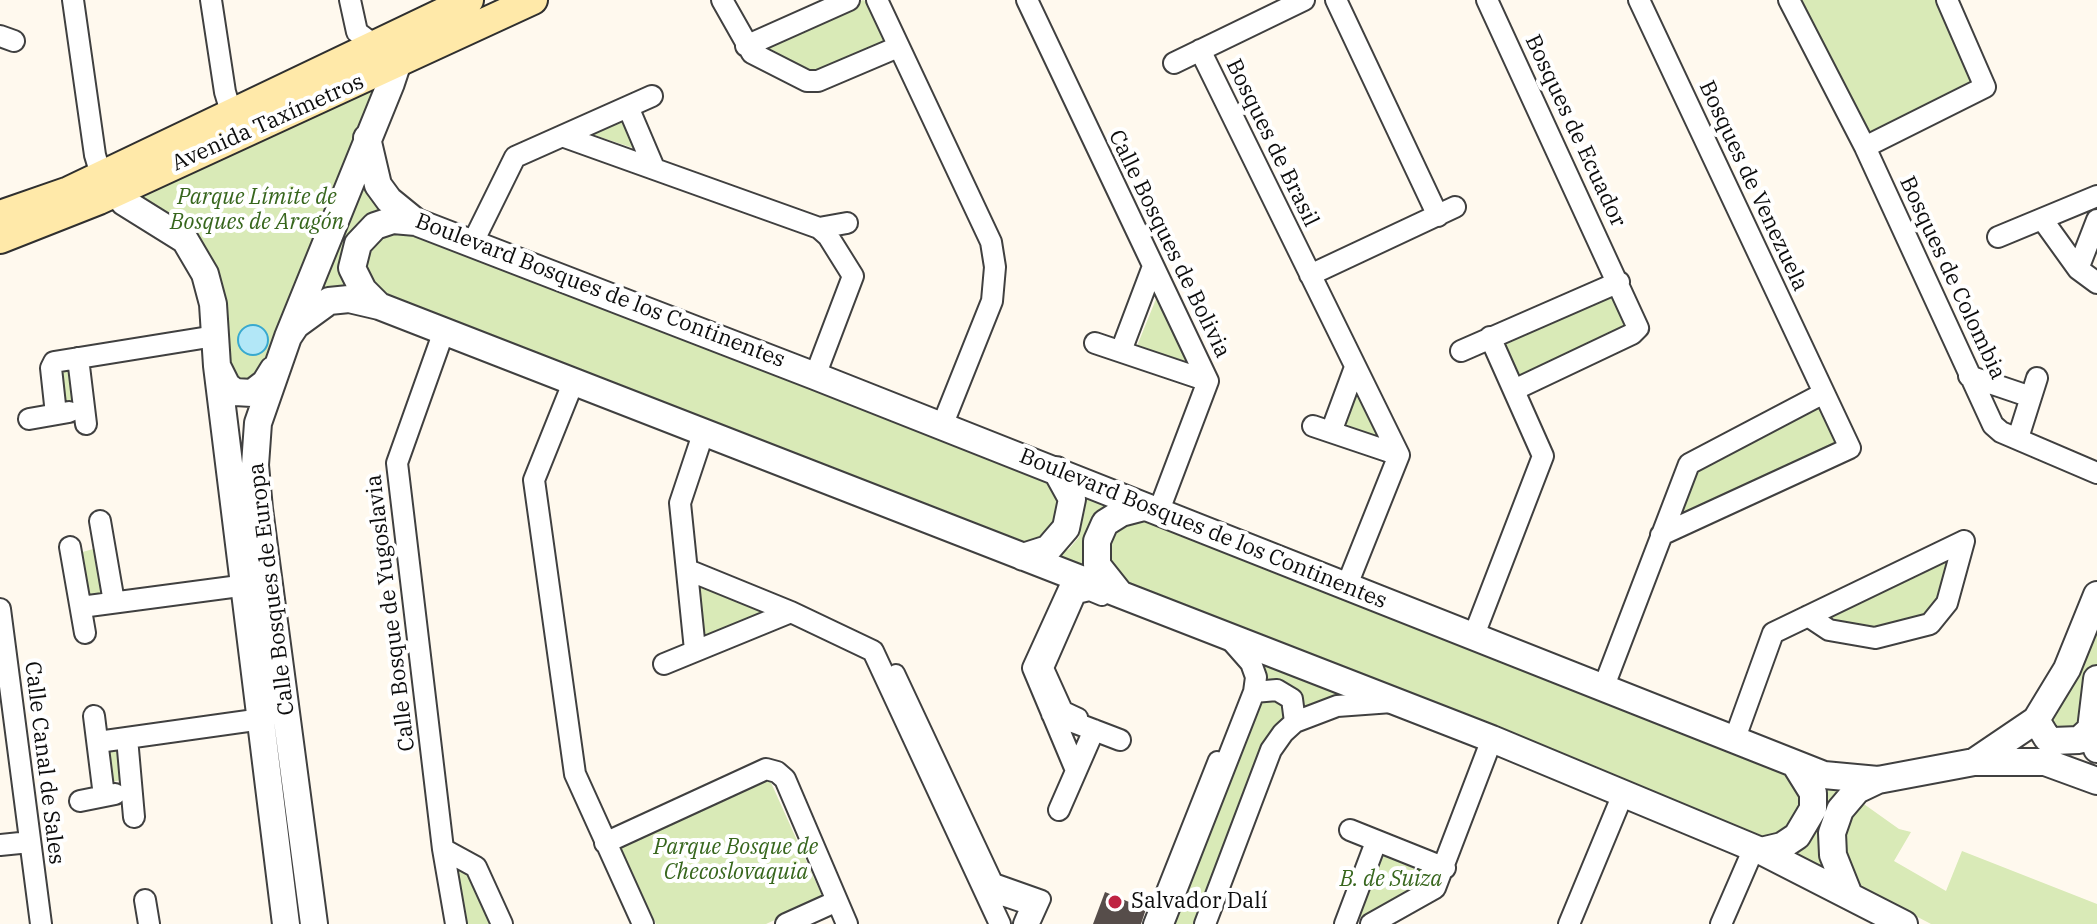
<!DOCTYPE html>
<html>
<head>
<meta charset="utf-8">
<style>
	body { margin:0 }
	canvas { display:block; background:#fff9ee }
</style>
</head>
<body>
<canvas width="2097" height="924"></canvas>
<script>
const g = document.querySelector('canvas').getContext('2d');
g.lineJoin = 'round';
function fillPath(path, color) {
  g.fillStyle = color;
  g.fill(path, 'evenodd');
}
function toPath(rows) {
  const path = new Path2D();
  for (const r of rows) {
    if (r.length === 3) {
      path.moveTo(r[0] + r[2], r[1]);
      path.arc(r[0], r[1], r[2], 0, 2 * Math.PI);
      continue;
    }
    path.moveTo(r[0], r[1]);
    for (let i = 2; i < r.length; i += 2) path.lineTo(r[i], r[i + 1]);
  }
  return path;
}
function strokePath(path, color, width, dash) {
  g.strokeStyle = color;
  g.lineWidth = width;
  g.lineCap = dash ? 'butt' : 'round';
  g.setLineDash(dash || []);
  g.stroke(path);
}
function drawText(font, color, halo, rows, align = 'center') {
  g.font = font + ' "IBM Plex Serif",serif';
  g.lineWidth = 8;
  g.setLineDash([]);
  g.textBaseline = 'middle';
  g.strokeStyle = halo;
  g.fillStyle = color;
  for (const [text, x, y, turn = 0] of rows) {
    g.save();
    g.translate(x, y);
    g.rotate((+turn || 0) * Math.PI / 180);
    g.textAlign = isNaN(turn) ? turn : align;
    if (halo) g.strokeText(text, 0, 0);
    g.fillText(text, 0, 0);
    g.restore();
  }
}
const green = toPath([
	[863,0,872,4,888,44,815,76,761,53,767,43],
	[1800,0,1940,0,1984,87,1873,143],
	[378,82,269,360,253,378,236,380,230,375,219,301,132,197],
	[616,117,626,121,642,151,582,131],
	[365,174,388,211,381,215,351,286,313,306],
	[398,226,1051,479,1062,493,1058,530,1024,546,378,297,364,276,365,246],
	[1608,292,1621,295,1634,324,1517,380,1501,344],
	[1156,299,1194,364,1137,346],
	[67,364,74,372,75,401,63,404,59,366],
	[1356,397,1361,398,1379,437,1375,443,1346,433,1342,424],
	[1822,401,1841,440,1673,524,1692,470],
	[1081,491,1124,509,1094,575,1053,556,1069,549,1079,537,1085,509],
	[1148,518,1784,764,1797,779,1803,804,1788,834,1762,840,1111,577,1108,526],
	[93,549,103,556,108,584,101,594,86,596,79,553],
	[1954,553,1942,598,1918,621,1861,630,1826,615],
	[697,584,771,611,702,639],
	[2097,610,2097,704,2079,734,2055,735,2048,713],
	[1256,659,1376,701,1304,712,1266,684],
	[1279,696,1289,714,1273,727,1197,924,1170,924,1264,697],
	[120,741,125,779,108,783,105,743],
	[768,776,823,898,766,924,656,924,619,845],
	[1817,784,1858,785,1832,801,1822,821,1820,840,1828,873,1792,856],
	[1861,802,1899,829,1911,832,1894,861,1946,891,1962,851,2097,904,2097,924,1931,924,1864,889,1849,871,1844,848,1848,822],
	[1377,851,1391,851,1434,875,1426,890,1361,918,1352,915],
	[452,864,467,869,489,924,459,924]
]);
const water = toPath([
	[253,340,15]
]);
const building = toPath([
	[1105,892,1146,909,1141,924,1093,924]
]);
const pedestrian = toPath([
	[896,673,994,882,1042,899,1033,919],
	[1079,717,1064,710,1045,668,1077,595,1090,592,1102,597],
	[1152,924,1217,760]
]);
const minor = toPath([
	[73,0,95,155,101,175],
	[211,0,225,92,232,115],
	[350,0,357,32,377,47],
	[722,0,752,53,807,81,818,81,898,47],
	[877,0,991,242,995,267,992,301,942,426],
	[1027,0,1208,381,1158,513],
	[1336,0,1438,216],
	[1487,0,1638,328,1632,334,1516,389],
	[1639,0,1850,448,1661,535],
	[1789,0,1865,147,1993,425,2001,432,2097,473],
	[0,36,14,41],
	[746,46,849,0],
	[1200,50,1399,455,1347,585],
	[1174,63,1304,0],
	[628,107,654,168],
	[562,136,819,228,828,236,853,276,815,376],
	[1865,147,1985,87,1947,0],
	[2042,219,2078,269,2097,283],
	[819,228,847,223],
	[1998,237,2097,196],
	[473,242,515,157,652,96],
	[2078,269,2097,220],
	[1310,275,1455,207],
	[444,331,397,463,443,849,456,924],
	[1095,343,1208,381],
	[1121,351,1152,269],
	[1461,351,1619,282],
	[78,358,86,424],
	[1969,376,2031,397],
	[573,383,534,480,575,774,643,924],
	[56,414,51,368,54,362,215,336],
	[29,419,69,412],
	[1313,426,1399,455],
	[1331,432,1354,370],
	[2018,438,2037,378],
	[100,521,114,602],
	[70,547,85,633],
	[688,570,791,612,873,651,1000,924],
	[1074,578,1033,668,1075,768],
	[81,607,247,585],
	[0,609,41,924],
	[1808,616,1829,630,1875,638,1930,624,1947,603,1964,541],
	[1474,635,1543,456,1490,337],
	[695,650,680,503,703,434],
	[664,664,791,612],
	[1604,686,1689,464,1824,393],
	[1254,692,1277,690,1292,699,1295,722],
	[1052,714,1120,740],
	[94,716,104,796],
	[127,738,134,817],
	[1735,738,1773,633,1964,541],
	[98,742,262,719],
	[80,801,115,794],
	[1059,810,1094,730],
	[1350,830,1445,868],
	[605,843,766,769,777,772,785,779,847,924],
	[0,845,30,842],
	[443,849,476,867,502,924],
	[985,889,1032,905,1024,924],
	[145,900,149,924],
	[786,924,837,901],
	[1163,924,1254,692,1256,677,1251,663,1229,638],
	[1205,924,1271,750,1283,733,1295,722,1337,706,1392,702],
	[1345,924,1376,842],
	[1371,924,1435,888,1492,739],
	[1569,924,1623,794],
	[1721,924,1754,848]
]);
const tertiary = toPath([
	[367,138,378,185,389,200,416,222,815,376,1824,775,1878,780,1974,762,2045,762,2097,781],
	[103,177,124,202,185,240,205,274,213,304,217,366,286,924],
	[379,306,363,290,352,268,358,244,375,226,393,220,416,222],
	[288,337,296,325,329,301,349,299,379,306,1492,739,1761,851,1904,924],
	[217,366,227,386,235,392,252,393,265,383,273,370],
	[1023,557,1048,549,1066,528,1072,499,1056,470],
	[1120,594,1097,565,1097,541,1105,523,1121,513,1144,507],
	[2097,679,2091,729,2097,749],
	[2036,720,2047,738,2053,741,2079,740,2091,729],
	[1974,762,2036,720,2067,669,2097,595],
	[1761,851,1782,846,1797,836,1813,809,1813,793,1795,764],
	[1849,895,1833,855,1832,833,1840,810,1857,790,1878,780],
	[314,924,259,509,255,465,258,423,288,337,391,83,397,65,382,52]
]);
const secondary = toPath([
	[0,215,69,191,469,0],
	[0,239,99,200,533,0]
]);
const markers = [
	[1115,902,8,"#bf2342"]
];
const streetNames = [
	["Avenida Taxímetros",268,123,-24],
	["Bosques de Ecuador",1575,131,65],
	["Bosques de Brasil",1272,143,64],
	["Bosques de Venezuela",1753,186,65],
	["Calle Bosques de Bolivia",1169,244,64],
	["Bosques de Colombia",1952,278,65],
	["Boulevard Bosques de los Continentes",600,291,21],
	["Boulevard Bosques de los Continentes",1203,529,22],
	["Calle Bosques de Europa",272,589,-97],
	["Calle Bosque de Yugoslavia",391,613,-97],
	["Calle Canal de Sales",44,763,83]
];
const parkNames = [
	["Parque Límite de",257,198],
	["Bosques de Aragón",257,223],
	["Parque Bosque de",736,848],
	["Checoslovaquia",736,873],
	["B. de Suiza",1391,880]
];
const poiNames = [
	["Salvador Dalí",1131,902]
];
fillPath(green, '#d9eab7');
fillPath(water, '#b2e7f7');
strokePath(water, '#38a9cf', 2);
fillPath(building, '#564d4a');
strokePath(pedestrian, '#404040', 20);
strokePath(minor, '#404040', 24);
strokePath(tertiary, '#404040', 30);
strokePath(secondary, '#2f2f2f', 32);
strokePath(pedestrian, '#fff', 16);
strokePath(minor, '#fff', 20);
strokePath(tertiary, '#fff', 26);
strokePath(secondary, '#ffe9a9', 28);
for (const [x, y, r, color] of markers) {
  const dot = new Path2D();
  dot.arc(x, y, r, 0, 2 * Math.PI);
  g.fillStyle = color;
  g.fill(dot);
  strokePath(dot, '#fff', 3);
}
drawText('22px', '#0d0d0d', '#fff', streetNames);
drawText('italic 22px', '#37661d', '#fff', parkNames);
drawText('22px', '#0d0d0d', '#fff', poiNames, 'left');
</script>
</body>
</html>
